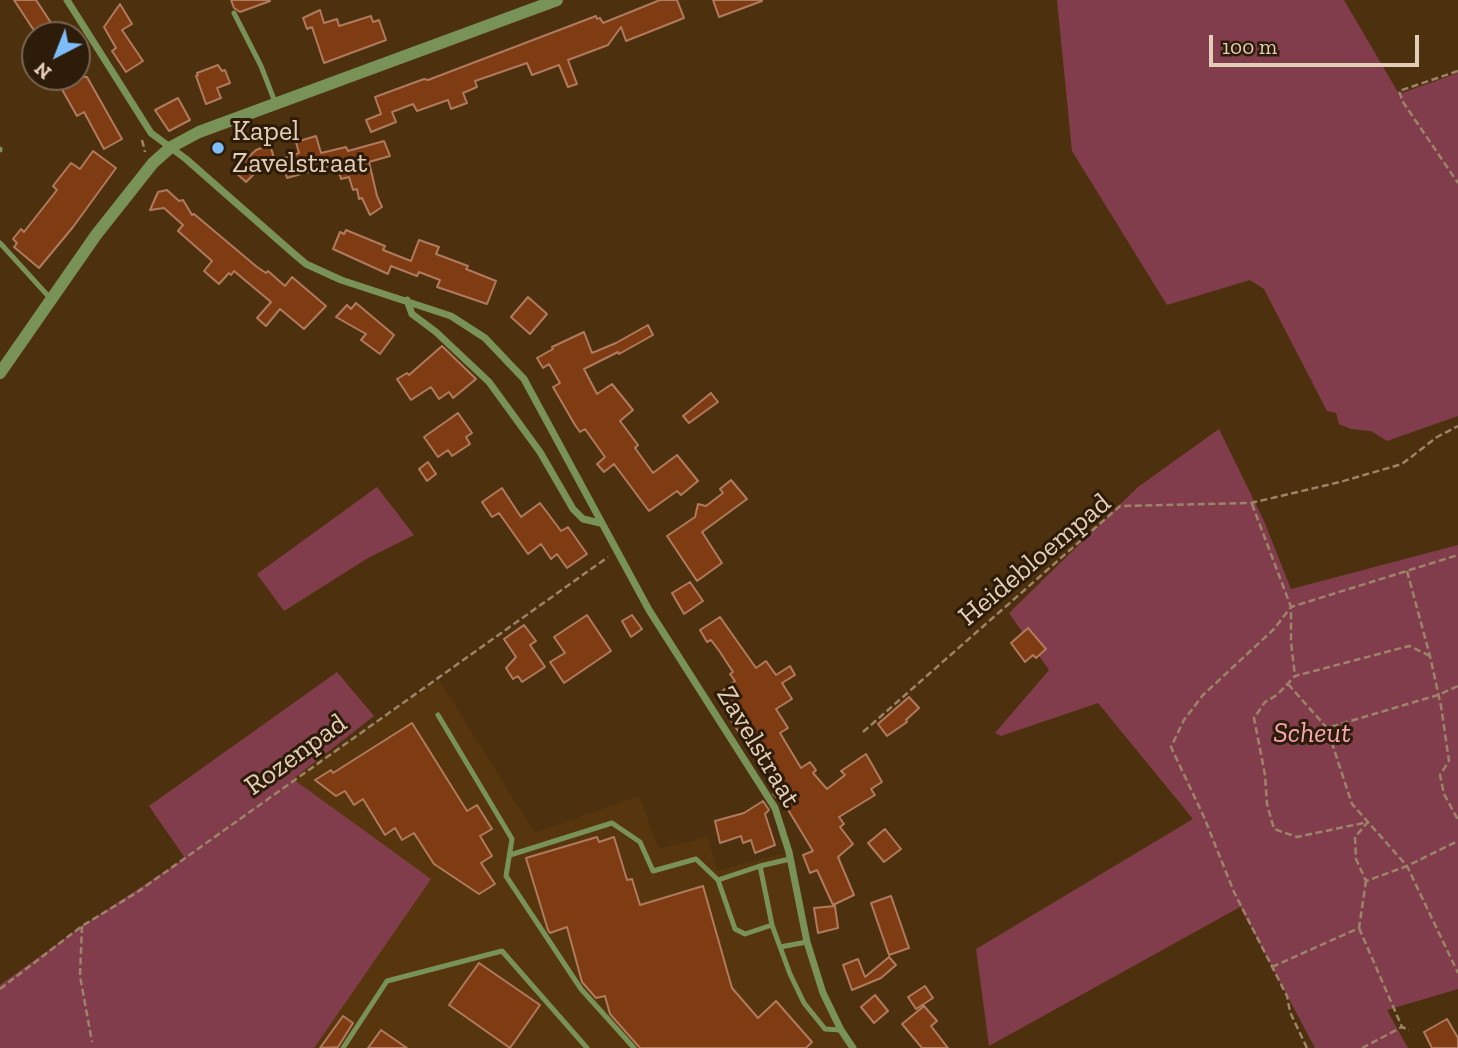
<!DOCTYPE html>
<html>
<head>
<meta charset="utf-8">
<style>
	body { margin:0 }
	#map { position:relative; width:1458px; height:1048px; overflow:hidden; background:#4d310e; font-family:"Zilla Slab",serif }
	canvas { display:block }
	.north { position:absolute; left:21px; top:21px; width:70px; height:70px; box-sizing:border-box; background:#2c1c09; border:2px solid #76634f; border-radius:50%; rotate:222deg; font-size:19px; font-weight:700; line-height:28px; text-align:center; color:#e4ceb7 }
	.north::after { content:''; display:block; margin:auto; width:24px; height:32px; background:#7ebdf9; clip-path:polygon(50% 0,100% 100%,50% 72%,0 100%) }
	.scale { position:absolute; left:1209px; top:35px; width:210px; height:32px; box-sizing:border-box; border:4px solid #e4ceb7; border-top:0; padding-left:9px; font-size:21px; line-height:24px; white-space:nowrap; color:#e4ceb7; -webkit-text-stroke:5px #2c1c09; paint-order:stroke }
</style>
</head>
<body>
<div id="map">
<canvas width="1458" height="1048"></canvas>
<div class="north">N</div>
<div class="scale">100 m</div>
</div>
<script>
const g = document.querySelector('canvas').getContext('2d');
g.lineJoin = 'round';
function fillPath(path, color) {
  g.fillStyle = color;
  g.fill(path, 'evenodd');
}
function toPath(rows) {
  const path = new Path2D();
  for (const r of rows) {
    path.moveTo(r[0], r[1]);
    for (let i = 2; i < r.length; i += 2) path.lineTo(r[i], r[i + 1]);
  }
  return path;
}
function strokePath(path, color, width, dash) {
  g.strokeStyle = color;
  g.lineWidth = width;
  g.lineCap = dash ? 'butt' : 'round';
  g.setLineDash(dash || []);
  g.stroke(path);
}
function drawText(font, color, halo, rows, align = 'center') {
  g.font = font + ' "Zilla Slab",serif';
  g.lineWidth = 6;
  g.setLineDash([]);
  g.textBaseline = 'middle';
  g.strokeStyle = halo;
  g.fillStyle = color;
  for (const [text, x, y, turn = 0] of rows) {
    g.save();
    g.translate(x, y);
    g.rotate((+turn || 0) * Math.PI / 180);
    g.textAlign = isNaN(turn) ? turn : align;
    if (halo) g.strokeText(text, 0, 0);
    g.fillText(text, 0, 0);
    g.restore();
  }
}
const built = toPath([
	[439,680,535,833,639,796,659,849,708,837,717,871,789,852,807,942,823,993,849,1048,314,1048,339,1009,293,778]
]);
const green = toPath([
	[1057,0,1344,0,1399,94,1458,73,1458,416,1387,441,1371,431,1351,429,1339,424,1336,413,1327,411,1264,289,1250,280,1167,305,1072,151],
	[1219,429,1264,521,1291,589,1458,545,1458,989,1387,1010,1408,1048,1315,1048,1240,907,989,1046,976,949,1193,819,1098,703,1001,736,995,733,1049,670,1009,613,1138,487],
	[377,487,414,535,368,558,284,611,257,574],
	[337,672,374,716,293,779,431,879,314,1048,0,1048,0,985,82,926,185,858,149,806]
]);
const building = toPath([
	[14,0,36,0,59,35,37,35,14,0],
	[231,0,269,0,270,1,240,12,234,8,231,0],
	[660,0,677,0,684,18,626,41,621,27,608,45,568,60,577,84,568,87,559,65,532,75,527,63,475,81,477,87,463,93,467,103,451,109,448,100,417,111,413,104,392,112,396,122,371,132,366,120,381,114,375,97,424,79,428,80,596,16,597,19,600,18,603,23,660,0],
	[713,0,762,0,762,1,719,17,713,0],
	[120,4,132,24,122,30,143,61,126,72,112,51,116,48,104,27,120,4],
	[320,10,324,23,337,19,339,26,371,16,373,22,379,20,386,40,324,63,312,27,307,29,303,18,320,10],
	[218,65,222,71,225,70,230,83,217,88,221,98,206,104,196,76,198,75,197,73,218,65],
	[55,77,87,77,122,139,104,149,84,112,77,116,55,77],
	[178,98,190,120,169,131,155,110,178,98],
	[316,136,321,153,346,147,348,151,384,141,390,156,369,162,377,196,382,207,370,215,362,198,359,199,357,189,353,190,349,177,341,179,337,164,287,178,281,159,299,153,296,142,316,136],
	[270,145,275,161,264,164,246,182,234,171,256,150,270,145],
	[93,151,116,168,73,227,39,268,14,247,17,243,13,239,21,229,24,232,57,190,53,186,71,163,80,169,93,151],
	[167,190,179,201,183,200,192,215,194,214,257,267,266,273,268,271,285,286,292,277,326,306,304,329,280,309,266,326,257,318,271,302,234,271,231,275,229,273,219,284,204,271,212,261,178,231,183,225,164,208,150,210,158,192,167,190],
	[346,230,385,246,383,250,411,261,419,240,439,247,436,254,468,266,466,269,496,281,487,304,437,287,440,280,419,272,417,276,391,266,388,274,333,249,340,232,344,234,346,230],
	[528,297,547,314,530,334,511,317,528,297],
	[356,303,394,335,380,354,361,340,366,334,336,317,347,305,351,309,356,303],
	[648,325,653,335,619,354,618,352,584,369,597,394,612,384,633,410,620,421,638,445,635,448,653,473,677,455,698,481,681,495,677,491,649,511,614,464,604,472,597,464,605,457,585,429,580,432,575,425,553,387,560,383,549,364,543,368,537,358,553,349,552,347,584,332,592,353,616,343,648,325],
	[442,346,476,379,453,398,449,392,439,399,431,387,411,400,397,379,407,373,409,375,442,346],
	[711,393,718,402,689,423,683,416,711,393],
	[458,413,472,433,466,437,470,444,452,456,448,450,438,457,424,437,458,413],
	[428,462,436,474,427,481,419,469,428,462],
	[731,480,747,499,702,532,722,563,697,581,667,536,695,517,698,504,706,506,723,493,720,489,731,480],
	[502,488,521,517,540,503,561,531,568,527,587,554,567,568,557,554,551,559,541,544,528,554,499,513,492,517,482,502,502,488],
	[690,582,703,601,684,614,672,593,690,582],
	[587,615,611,651,564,683,550,662,565,653,554,637,587,615],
	[632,615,642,629,631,637,622,621,632,615],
	[720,617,756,668,766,661,776,675,790,666,795,675,782,683,792,699,776,709,788,728,780,733,801,768,810,762,816,770,813,773,827,789,845,775,841,771,866,754,882,782,871,789,875,795,839,817,844,824,840,827,853,844,838,857,854,895,833,905,817,870,810,873,803,855,813,851,787,808,773,794,777,792,768,778,777,773,762,750,754,755,724,710,730,706,721,692,735,681,730,674,733,672,720,652,711,640,707,642,700,630,720,617],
	[524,625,536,641,530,645,545,667,522,682,518,676,513,679,506,668,516,657,504,639,524,625],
	[1028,628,1046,649,1036,658,1033,655,1025,662,1011,643,1028,628],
	[909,697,919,708,906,720,907,722,887,736,878,724,909,697],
	[412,723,467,811,477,805,492,829,480,836,492,856,481,863,495,884,479,894,434,864,414,833,402,840,395,828,385,835,363,799,354,805,345,791,336,796,315,780,331,770,333,773,412,723],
	[763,801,769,810,765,814,775,845,755,853,751,840,743,843,741,836,720,843,715,821,744,813,763,801],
	[885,829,901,849,884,862,868,843,885,829],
	[597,837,599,842,614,837,627,880,632,879,640,905,703,886,732,988,758,1018,776,1001,812,1042,806,1048,640,1048,610,1014,605,996,596,998,582,982,567,927,550,933,548,930,526,858,597,837],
	[891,896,909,948,889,955,871,903,891,896],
	[835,906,838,928,818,933,814,908,835,906],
	[889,957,896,965,881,978,852,990,843,965,858,959,865,977,889,957],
	[479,963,540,1005,510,1048,449,1005,479,963],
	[925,986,933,998,916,1009,908,997,925,986],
	[875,995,888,1011,874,1023,861,1007,875,995],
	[924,1006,937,1021,931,1026,948,1048,922,1048,902,1024,924,1006],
	[343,1016,353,1023,338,1047,320,1048,343,1016],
	[1447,1019,1458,1038,1458,1048,1432,1048,1424,1032,1447,1019],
	[381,1030,407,1048,368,1048,381,1030]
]);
const path = toPath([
	[1458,71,1399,91,1403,102,1458,183],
	[142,140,145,152],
	[1252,504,1291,607,1291,642,1295,676],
	[1407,571,1430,656,1441,706,1449,761,1440,775,1444,794,1458,820],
	[1430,656,1409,646,1295,676,1277,695,1265,702,1254,718,1265,775,1267,804,1274,829,1297,837,1368,822,1355,837,1356,859,1366,881,1407,866,1458,841],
	[1288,684,1327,728,1352,804,1407,866,1458,973],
	[863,732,1120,506,1251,503,1340,482,1402,464,1437,437,1458,426],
	[1312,735,1327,728,1438,695,1458,686],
	[82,926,80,976,92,1042],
	[1359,928,1402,1027],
	[1272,967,1359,928,1366,881],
	[0,989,82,926,136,893,608,557],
	[1307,1048,1290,1012,1287,996,1234,892,1204,817,1171,747,1184,720,1203,695,1274,629,1291,607,1458,555],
	[1362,1048,1402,1027,1409,1030]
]);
const service = toPath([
	[234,13,261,66,275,102],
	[0,149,0,150],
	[0,243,50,298],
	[438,715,512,839,506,876,581,989,634,1048],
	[510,855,612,823,640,842,653,871,696,859,718,880,760,866,790,859],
	[718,880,735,929,745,934,772,925,760,866],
	[772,925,790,974,804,1003,825,1029,841,1030],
	[780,947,807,942],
	[343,1048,387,981,502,951,587,1048]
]);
const minor = toPath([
	[67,0,151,133,186,159,293,253,306,264,341,280,451,316,485,338,524,379,649,610,775,808,789,852,807,942,823,993,841,1030,853,1048],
	[407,300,412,314,436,332,489,382,540,452,573,509,583,519,600,523]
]);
const tertiary = toPath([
	[0,373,96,235,153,163,171,147,199,132,557,0]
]);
const markers = [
	[218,148,7,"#7ebdf9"]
];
const poiNames = [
	["Kapel",232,132],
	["Zavelstraat",232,164]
];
const streetNames = [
	["Heidebloempad",1035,560,-40],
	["Zavelstraat",758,747,59],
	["Rozenpad",296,755,-36]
];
const parkNames = [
	["Scheut",1312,734]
];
fillPath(built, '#57360d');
fillPath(green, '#823d4c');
fillPath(building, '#7f3c13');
strokePath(building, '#b07a5e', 2);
strokePath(path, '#9d8468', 2.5, [7, 3.5]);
strokePath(service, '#799258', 5);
strokePath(minor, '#799258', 7);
strokePath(tertiary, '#799258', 12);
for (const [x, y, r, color] of markers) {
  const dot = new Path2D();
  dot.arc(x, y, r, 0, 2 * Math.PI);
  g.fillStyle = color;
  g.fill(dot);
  strokePath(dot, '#2c1c09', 2.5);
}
drawText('28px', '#e4ceb7', '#2c1c09', poiNames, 'left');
drawText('28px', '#e4ceb7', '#2c1c09', streetNames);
drawText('italic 28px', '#f7a5b4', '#2c1c09', parkNames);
</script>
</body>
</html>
